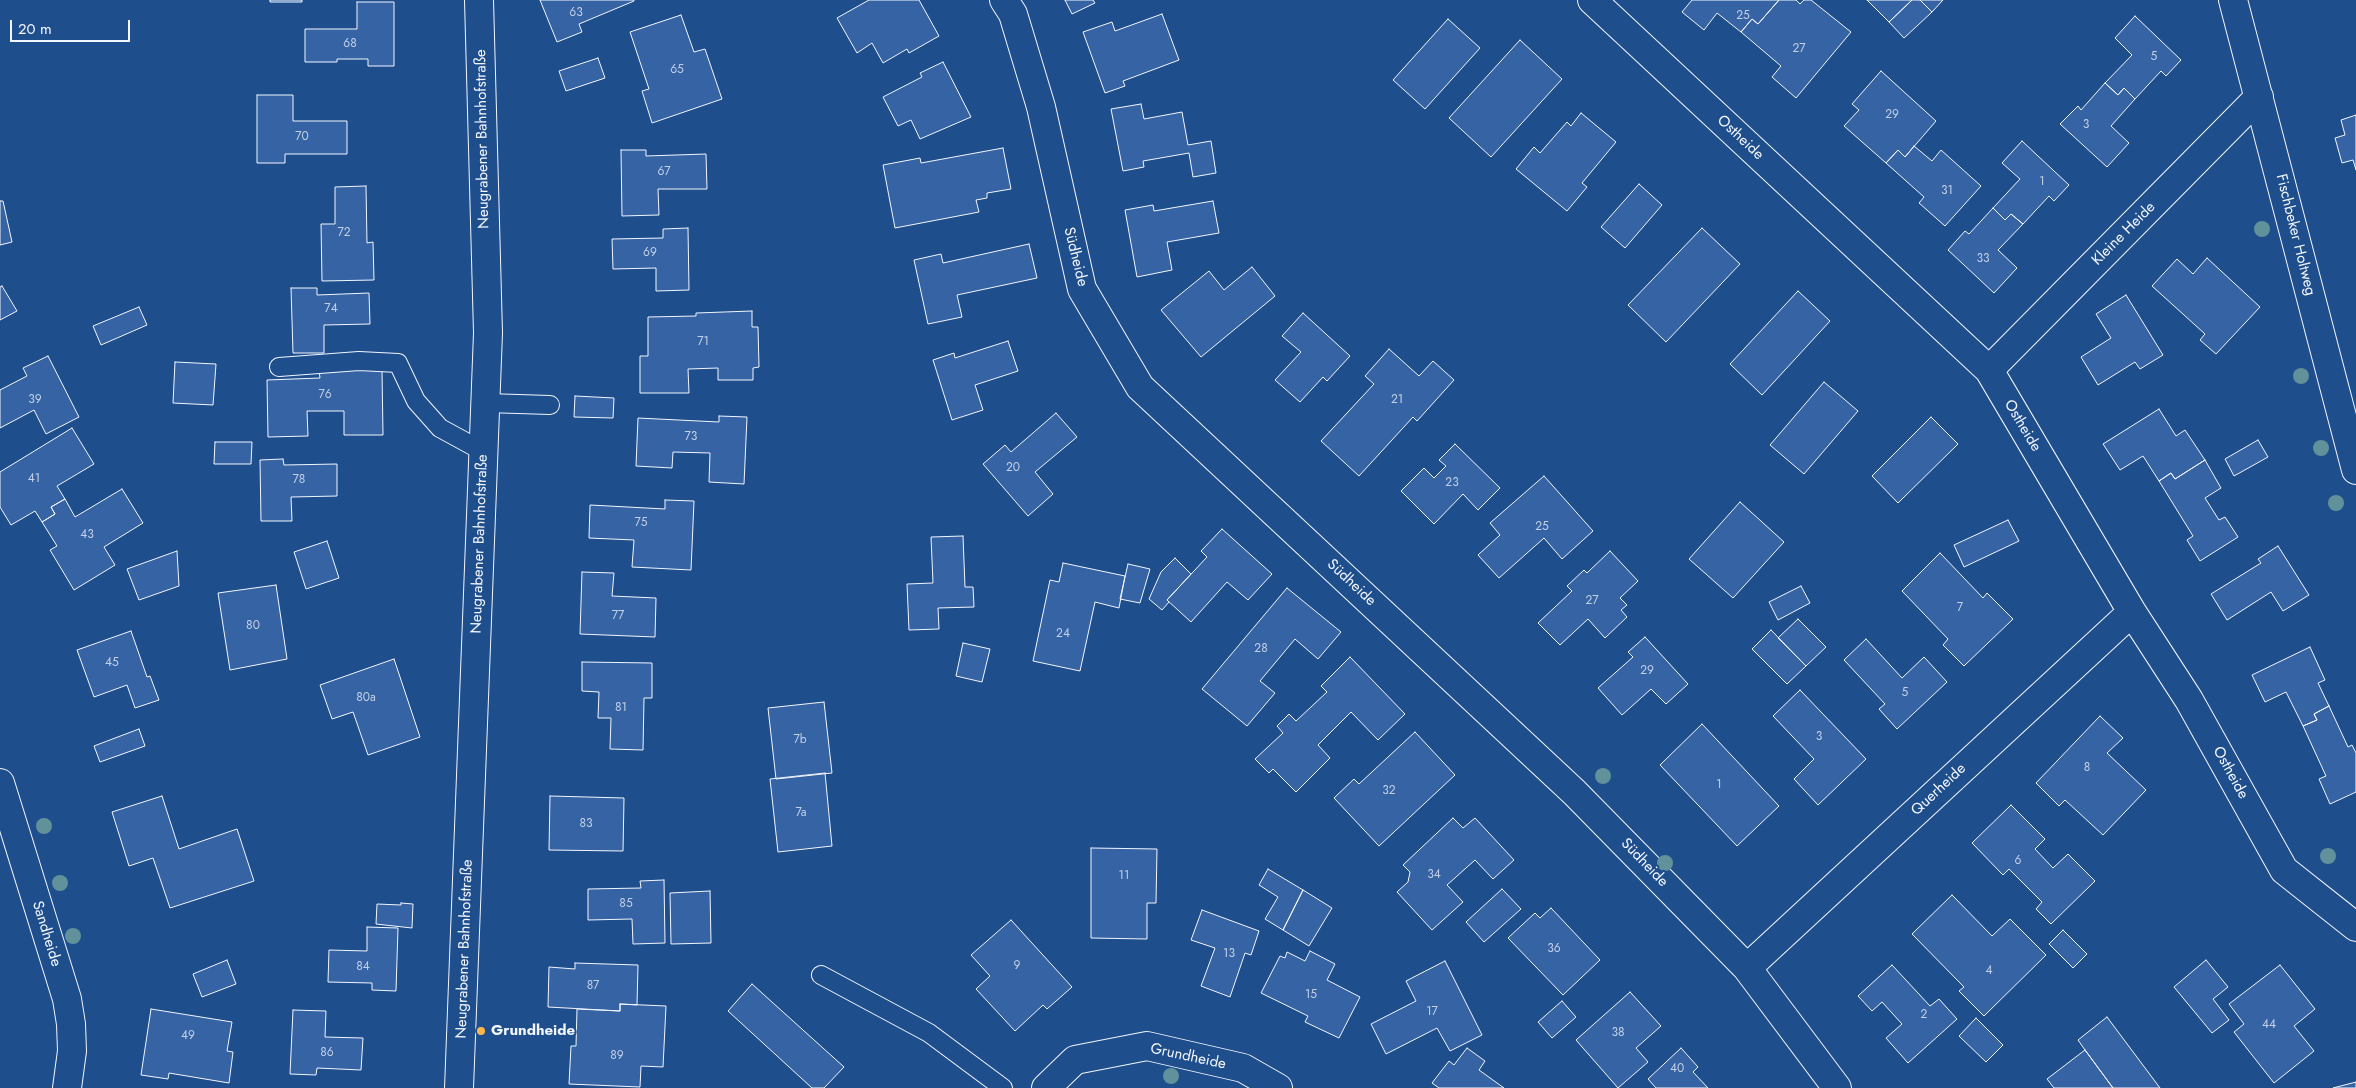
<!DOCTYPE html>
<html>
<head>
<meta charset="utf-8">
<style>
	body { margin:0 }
	#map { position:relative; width:2356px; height:1088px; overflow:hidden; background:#1f4e8c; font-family:Jost,sans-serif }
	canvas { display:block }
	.scale { position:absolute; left:10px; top:20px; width:120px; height:22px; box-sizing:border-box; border:2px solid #f2f6ff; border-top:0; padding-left:6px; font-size:15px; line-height:18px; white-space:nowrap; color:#f2f6ff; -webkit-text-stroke:4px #1f4e8c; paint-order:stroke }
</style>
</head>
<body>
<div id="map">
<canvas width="2356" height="1088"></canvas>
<div class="scale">20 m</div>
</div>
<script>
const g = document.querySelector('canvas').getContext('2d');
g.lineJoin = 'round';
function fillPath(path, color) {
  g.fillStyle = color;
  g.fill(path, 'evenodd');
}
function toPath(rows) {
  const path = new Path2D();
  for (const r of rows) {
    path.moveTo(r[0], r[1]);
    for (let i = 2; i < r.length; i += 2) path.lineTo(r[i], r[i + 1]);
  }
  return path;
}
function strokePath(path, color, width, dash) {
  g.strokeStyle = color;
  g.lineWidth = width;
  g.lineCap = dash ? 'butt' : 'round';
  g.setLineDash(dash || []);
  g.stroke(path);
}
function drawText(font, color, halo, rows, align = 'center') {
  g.font = font + ' Jost,sans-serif';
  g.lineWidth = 4;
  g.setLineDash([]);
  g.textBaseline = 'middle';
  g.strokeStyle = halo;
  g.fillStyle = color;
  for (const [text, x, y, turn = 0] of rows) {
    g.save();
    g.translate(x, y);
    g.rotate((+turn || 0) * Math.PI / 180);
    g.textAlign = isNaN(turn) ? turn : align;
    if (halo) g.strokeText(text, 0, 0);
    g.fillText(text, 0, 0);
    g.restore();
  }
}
const building = toPath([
	[270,0,302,0,302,2,270,2,270,0],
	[540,0,634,0,634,1,579,24,582,32,557,42,540,0],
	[869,0,919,0,939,36,909,53,907,49,883,63,872,43,857,53,837,18,869,0],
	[1065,0,1093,0,1095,3,1072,14,1065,0],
	[1692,0,1779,0,1758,24,1752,19,1741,32,1717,13,1704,30,1682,12,1692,0],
	[1779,0,1796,0,1800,4,1804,0,1811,0,1851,32,1796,98,1772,77,1781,66,1741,32,1752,19,1758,24,1779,0],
	[1867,0,1912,0,1889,22,1867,0],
	[1912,0,1920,0,1932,12,1904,38,1889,22,1912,0],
	[1920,0,1943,0,1932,12,1920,0],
	[357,2,394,2,394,66,368,66,368,59,337,59,337,62,305,62,305,29,357,29,357,2],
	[1162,14,1179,60,1123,81,1125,86,1105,93,1083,32,1112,22,1115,31,1162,14],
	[681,15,694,52,705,49,722,99,652,123,642,91,649,89,630,32,681,15],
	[2135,16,2181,60,2166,76,2161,71,2135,99,2124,88,2118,95,2105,83,2132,55,2115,38,2135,16],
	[1448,19,1480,48,1425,109,1393,80,1448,19],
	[1520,40,1562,79,1491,157,1449,118,1520,40],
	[598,58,605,78,566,91,559,71,598,58],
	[943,62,971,117,920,139,911,120,898,126,883,97,922,77,920,73,943,62],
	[1881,71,1936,121,1905,157,1898,150,1886,163,1844,126,1859,110,1852,104,1881,71],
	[2105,83,2118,95,2124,88,2135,99,2111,126,2129,143,2107,167,2060,124,2078,106,2081,110,2105,83],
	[257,95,293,95,293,121,347,121,347,154,285,154,285,163,257,163,257,95],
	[1141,104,1144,119,1182,112,1188,145,1211,141,1216,173,1193,177,1189,153,1143,161,1144,167,1123,171,1111,109,1141,104],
	[1581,113,1616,142,1582,183,1587,187,1567,211,1516,169,1534,147,1540,153,1567,122,1571,126,1581,113],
	[2356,115,2356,170,2353,160,2342,163,2335,138,2345,135,2341,120,2356,115],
	[2022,141,2069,185,2054,201,2049,196,2023,224,2011,214,2005,220,1993,208,2020,179,2002,163,2022,141],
	[1914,146,1932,161,1941,150,1981,186,1945,226,1919,203,1924,197,1886,163,1898,150,1905,157,1914,146],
	[1003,148,1011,189,987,193,987,198,976,200,979,212,895,228,883,165,920,158,921,163,1003,148],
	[621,150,646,150,646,156,706,154,707,189,658,189,659,215,622,216,621,150],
	[1639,184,1662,205,1625,248,1601,227,1639,184],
	[366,186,367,243,373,242,374,280,322,281,321,224,335,224,335,187,366,186],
	[0,201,3,201,12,242,0,245,0,201],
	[1213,201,1219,233,1167,242,1172,270,1137,277,1125,210,1153,205,1154,211,1213,201],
	[1993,208,2005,220,2011,214,2023,224,1998,250,2017,268,1994,293,1948,250,1965,231,1969,234,1993,208],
	[688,228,689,290,656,291,656,268,613,269,612,239,663,238,663,229,688,228],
	[1702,228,1740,264,1666,342,1628,305,1702,228],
	[1029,244,1037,278,957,295,962,317,928,324,914,260,941,254,943,263,1029,244],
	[2207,258,2260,307,2216,354,2200,340,2205,334,2152,286,2177,259,2193,274,2207,258],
	[1252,267,1275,296,1201,357,1161,310,1209,271,1224,290,1252,267],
	[2,286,17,311,0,320,0,287,2,286],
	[291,288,317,288,317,295,369,293,370,324,324,325,324,353,293,353,291,288],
	[1798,291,1830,321,1762,395,1730,364,1798,291],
	[2126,295,2163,355,2140,369,2135,362,2098,385,2081,357,2111,338,2096,314,2126,295],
	[139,307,147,325,101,345,93,326,139,307],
	[752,311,752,327,758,327,759,367,753,368,753,380,718,380,718,368,688,369,689,393,640,393,640,356,648,356,648,317,696,316,696,313,752,311],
	[1303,313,1350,356,1327,381,1323,377,1300,402,1275,380,1301,352,1282,336,1303,313],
	[1008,341,1018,371,975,385,983,410,952,420,933,360,954,353,955,358,1008,341],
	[1389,349,1419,376,1433,361,1454,380,1417,421,1413,417,1359,476,1321,441,1374,384,1365,376,1389,349],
	[48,356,79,417,46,434,34,410,0,428,0,390,27,376,23,368,48,356],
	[175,362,216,364,213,405,173,403,175,362],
	[319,370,382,370,383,435,344,435,344,411,307,411,308,436,268,437,267,380,320,378,319,370],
	[1824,382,1858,411,1804,474,1770,445,1824,382],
	[575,396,614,398,613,418,574,417,575,396],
	[2159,409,2176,436,2185,430,2205,460,2175,479,2171,473,2159,481,2143,456,2120,470,2103,444,2159,409],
	[1056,413,1077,437,1035,472,1053,494,1028,516,983,464,1005,445,1011,452,1056,413],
	[719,416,747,417,744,484,709,482,710,453,673,452,672,468,636,466,638,418,719,422,719,416],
	[1931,417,1958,444,1898,503,1872,476,1931,417],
	[72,428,94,464,57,486,65,499,51,507,55,514,42,522,35,511,11,525,0,507,0,472,72,428],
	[2258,440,2268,457,2234,476,2225,459,2258,440],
	[215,442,252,442,251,464,214,464,215,442],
	[1455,444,1500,488,1478,510,1463,494,1434,524,1401,491,1424,468,1434,478,1446,466,1439,460,1455,444],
	[283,459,284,465,337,464,337,496,291,497,292,521,261,521,260,460,283,459],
	[2205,460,2221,488,2205,498,2219,520,2225,517,2238,537,2200,561,2187,540,2193,536,2159,481,2171,473,2175,479,2205,460],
	[1544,476,1593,531,1562,559,1544,538,1499,578,1478,555,1500,535,1490,523,1544,476],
	[122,489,143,523,104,547,115,565,74,590,50,550,57,546,42,522,55,514,51,507,65,499,75,517,122,489],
	[665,500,694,501,691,570,632,567,634,540,589,538,590,505,665,509,665,500],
	[1740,502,1784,542,1733,598,1689,559,1740,502],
	[2008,520,2019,541,1964,567,1954,545,2008,520],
	[1222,529,1272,574,1248,600,1227,582,1191,622,1167,600,1207,557,1201,551,1222,529],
	[963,536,965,587,973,587,974,607,938,608,939,629,909,630,907,584,933,583,931,537,963,536],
	[327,541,339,578,306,589,294,552,327,541],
	[2278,546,2309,595,2283,611,2271,592,2227,620,2211,594,2261,563,2258,559,2278,546],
	[177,551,179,586,139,600,127,569,177,551],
	[1610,551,1638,581,1620,598,1627,605,1621,610,1627,617,1605,638,1588,619,1560,645,1538,623,1572,591,1567,586,1584,570,1587,573,1610,551],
	[1940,553,1983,598,1987,593,2013,619,1964,666,1943,645,1948,639,1902,591,1940,553],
	[1175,558,1191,574,1167,600,1169,602,1162,610,1149,599,1161,572,1175,558],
	[1063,563,1125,576,1119,608,1095,602,1080,671,1033,661,1050,580,1059,582,1063,563],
	[1128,564,1150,569,1140,603,1120,599,1128,564],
	[582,572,614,573,612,596,656,598,655,637,580,634,582,572],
	[276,585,287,659,230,670,218,593,276,585],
	[1801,586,1810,603,1778,620,1769,602,1801,586],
	[1287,588,1341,632,1318,659,1295,639,1260,681,1275,693,1247,726,1202,689,1287,588],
	[1798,619,1826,647,1806,666,1778,638,1798,619],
	[1771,630,1806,666,1787,684,1752,649,1771,630],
	[131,631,147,677,150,676,159,700,135,708,127,685,94,697,77,650,131,631],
	[1645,637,1688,684,1666,704,1651,689,1622,715,1598,688,1633,657,1628,652,1645,637],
	[1866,639,1902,678,1924,657,1947,682,1897,729,1879,709,1885,704,1844,660,1866,639],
	[963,643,990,649,982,682,956,676,963,643],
	[2310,647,2325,680,2318,683,2329,706,2314,714,2317,720,2303,726,2286,692,2265,702,2252,675,2310,647],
	[1350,657,1405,714,1378,740,1351,712,1318,745,1330,758,1296,792,1273,769,1269,773,1255,759,1283,733,1277,726,1289,714,1296,721,1327,692,1321,686,1350,657],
	[394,659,420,737,368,755,353,712,332,719,320,685,394,659],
	[582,662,652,663,652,698,644,698,643,750,610,749,611,718,598,718,599,692,582,691,582,662],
	[1800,690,1866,759,1818,805,1794,779,1814,759,1773,716,1800,690],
	[824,702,832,773,776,779,768,708,824,702],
	[2329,706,2348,747,2352,745,2356,753,2356,792,2330,804,2319,779,2326,776,2303,726,2317,720,2314,714,2329,706],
	[2100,716,2123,738,2107,753,2146,790,2103,835,2065,800,2059,806,2036,783,2100,716],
	[1702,724,1779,806,1737,846,1660,765,1702,724],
	[139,729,145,746,100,762,94,746,139,729],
	[1415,732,1455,775,1379,846,1334,798,1354,779,1359,784,1415,732],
	[825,773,832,846,778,852,770,779,825,773],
	[162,796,179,849,237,829,254,881,170,908,153,858,129,866,112,812,162,796],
	[550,796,624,798,623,851,549,850,550,796],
	[2011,805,2045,839,2035,849,2053,868,2068,854,2095,881,2051,924,2036,909,2042,902,2009,869,2003,875,1972,843,2011,805],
	[1453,818,1463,828,1475,818,1514,860,1493,879,1475,860,1447,885,1463,902,1432,930,1397,892,1408,882,1410,872,1403,865,1453,818],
	[1091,848,1157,849,1156,903,1147,903,1147,939,1091,938,1091,848],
	[1268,869,1303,890,1283,930,1265,919,1278,897,1259,885,1268,869],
	[664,880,665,943,633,944,632,919,588,920,588,889,641,888,640,881,664,880],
	[1502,889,1521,909,1484,942,1466,922,1502,889],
	[1303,890,1332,908,1309,946,1283,930,1303,890],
	[710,891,711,943,671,944,670,893,710,891],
	[1952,895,1992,936,2010,919,2046,955,1984,1016,1959,991,1964,987,1912,934,1952,895],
	[401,903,413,904,412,928,376,924,377,904,401,905,401,903],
	[1551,908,1600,960,1563,995,1508,938,1535,913,1540,918,1551,908],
	[1202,910,1259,931,1251,955,1245,953,1230,997,1201,986,1215,948,1191,940,1202,910],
	[1011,920,1072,987,1047,1009,1043,1005,1015,1031,976,989,990,976,971,955,1011,920],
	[367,927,398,928,396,991,372,990,372,983,328,982,329,950,367,951,367,927],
	[2063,930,2087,954,2073,968,2049,944,2063,930],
	[1310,951,1335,964,1327,980,1360,997,1339,1038,1305,1022,1308,1016,1261,993,1280,956,1285,958,1287,952,1305,961,1310,951],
	[227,960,236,984,202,997,193,974,227,960],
	[2206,960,2228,987,2213,999,2229,1020,2212,1033,2174,987,2206,960],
	[1445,961,1482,1035,1450,1051,1437,1028,1386,1054,1371,1024,1416,1001,1406,981,1445,961],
	[575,963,638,965,637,1005,620,1004,620,1011,548,1007,549,967,575,969,575,963],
	[1892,965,1930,1006,1939,999,1957,1019,1908,1063,1886,1038,1902,1024,1882,1002,1872,1011,1858,996,1892,965],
	[2280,965,2315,1009,2294,1026,2314,1051,2274,1083,2234,1032,2244,1024,2229,1004,2280,965],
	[752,984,844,1067,824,1088,812,1088,728,1011,752,984],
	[1630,992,1661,1026,1636,1048,1648,1062,1618,1088,1576,1040,1630,992],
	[1562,1001,1576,1017,1552,1038,1538,1022,1562,1001],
	[620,1004,666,1006,663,1067,641,1066,640,1087,569,1084,571,1046,576,1046,577,1009,620,1011,620,1004],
	[151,1009,232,1022,227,1051,233,1052,229,1083,169,1073,168,1079,141,1075,151,1009],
	[293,1010,326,1011,325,1037,363,1038,361,1070,317,1068,316,1075,290,1074,293,1010],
	[2107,1017,2160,1088,2113,1088,2085,1050,2078,1040,2107,1017],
	[1976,1018,2003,1045,1986,1062,1959,1036,1976,1018],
	[1467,1048,1485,1061,1479,1070,1504,1088,1439,1088,1432,1083,1449,1061,1454,1065,1467,1048],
	[1681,1048,1698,1067,1693,1072,1708,1088,1656,1088,1648,1079,1681,1048],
	[2085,1050,2113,1088,2054,1088,2047,1079,2085,1050],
	[2356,1082,2356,1088,2333,1088,2356,1082]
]);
const service = toPath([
	[279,367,359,361,398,363,416,401,440,428,484,452],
	[486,403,550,405],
	[821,975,929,1033,1003,1088]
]);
const minor = toPath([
	[1004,0,1013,14,1041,107,1082,289,1140,387,1574,792,1747,968,1837,1088],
	[1592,0,1989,370,2132,612,2189,700,2284,870,2356,927],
	[2233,0,2356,470],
	[1989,370,2259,97],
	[0,783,67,999,71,1024,72,1051,67,1088],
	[1747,968,2132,612],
	[1046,1088,1075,1060,1147,1046,1243,1068,1278,1088]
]);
const tertiary = toPath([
	[459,1088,488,333,479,0]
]);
const trees = [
	[2262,229],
	[2301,376],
	[2321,448],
	[2336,503],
	[1603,776],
	[44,826],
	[2328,856],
	[1665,863],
	[60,883],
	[73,936],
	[1171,1076]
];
const markers = [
	[481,1031,5,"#ffb74d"]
];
const numberNames = [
	["63",576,13],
	["25",1743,16],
	["68",350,44],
	["27",1799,49],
	["5",2154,57],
	["65",677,70],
	["29",1892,115],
	["3",2086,125],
	["70",302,137],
	["67",664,172],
	["1",2042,182],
	["31",1947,191],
	["72",344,233],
	["69",650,253],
	["33",1983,259],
	["74",331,309],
	["71",703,342],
	["76",325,395],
	["39",35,400],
	["21",1397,400],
	["73",691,437],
	["20",1013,468],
	["41",34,479],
	["78",299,480],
	["23",1452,483],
	["75",641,523],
	["25",1542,527],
	["43",87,535],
	["27",1592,601],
	["7",1960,608],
	["77",618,616],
	["80",253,626],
	["24",1063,634],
	["28",1261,649],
	["45",112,663],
	["29",1647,671],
	["5",1905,693],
	["80a",366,698],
	["81",621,708],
	["3",1819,737],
	["7b",800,740],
	["8",2087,768],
	["1",1719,785],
	["32",1389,791],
	["7a",801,813],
	["83",586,824],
	["6",2018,861],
	["34",1434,875],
	["11",1124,876],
	["85",626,904],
	["36",1554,949],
	["13",1229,954],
	["9",1017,966],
	["84",363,967],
	["4",1989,971],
	["87",593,986],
	["15",1311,995],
	["17",1432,1012],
	["2",1924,1015],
	["44",2269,1025],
	["38",1618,1033],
	["49",188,1036],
	["86",327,1053],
	["89",617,1056],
	["40",1677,1069]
];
const streetNames = [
	["Ostheide",1740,138,43],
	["Neugrabener Bahnhofstraße",483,139,-91],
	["Kleine Heide",2124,234,-45],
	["Fischbeker Holtweg",2295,235,76],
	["Südheide",1075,257,76],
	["Ostheide",2022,426,59],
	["Neugrabener Bahnhofstraße",480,544,-88],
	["Südheide",1351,583,43],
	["Ostheide",2230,773,61],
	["Querheide",1939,790,-43],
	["Südheide",1644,863,46],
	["Sandheide",46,934,73],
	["Neugrabener Bahnhofstraße",465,949,-88],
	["Grundheide",1188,1057,12]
];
const poiNames = [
	["Grundheide",491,1031]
];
fillPath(building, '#3563a3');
strokePath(building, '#f2f6ff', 1);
strokePath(service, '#f2f6ff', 20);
strokePath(minor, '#f2f6ff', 30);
strokePath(tertiary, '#f2f6ff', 30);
strokePath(service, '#1f4e8c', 18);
strokePath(minor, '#1f4e8c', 28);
strokePath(tertiary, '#1f4e8c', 28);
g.fillStyle = '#61919a';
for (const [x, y] of trees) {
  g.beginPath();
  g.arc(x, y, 8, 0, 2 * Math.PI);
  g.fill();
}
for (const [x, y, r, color] of markers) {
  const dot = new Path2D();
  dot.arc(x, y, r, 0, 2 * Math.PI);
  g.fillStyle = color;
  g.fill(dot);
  strokePath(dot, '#1f4e8c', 2);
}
drawText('12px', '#c3d1e8', null, numberNames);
drawText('15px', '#f2f6ff', '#1f4e8c', streetNames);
drawText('bold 15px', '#f2f6ff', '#1f4e8c', poiNames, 'left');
</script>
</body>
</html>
